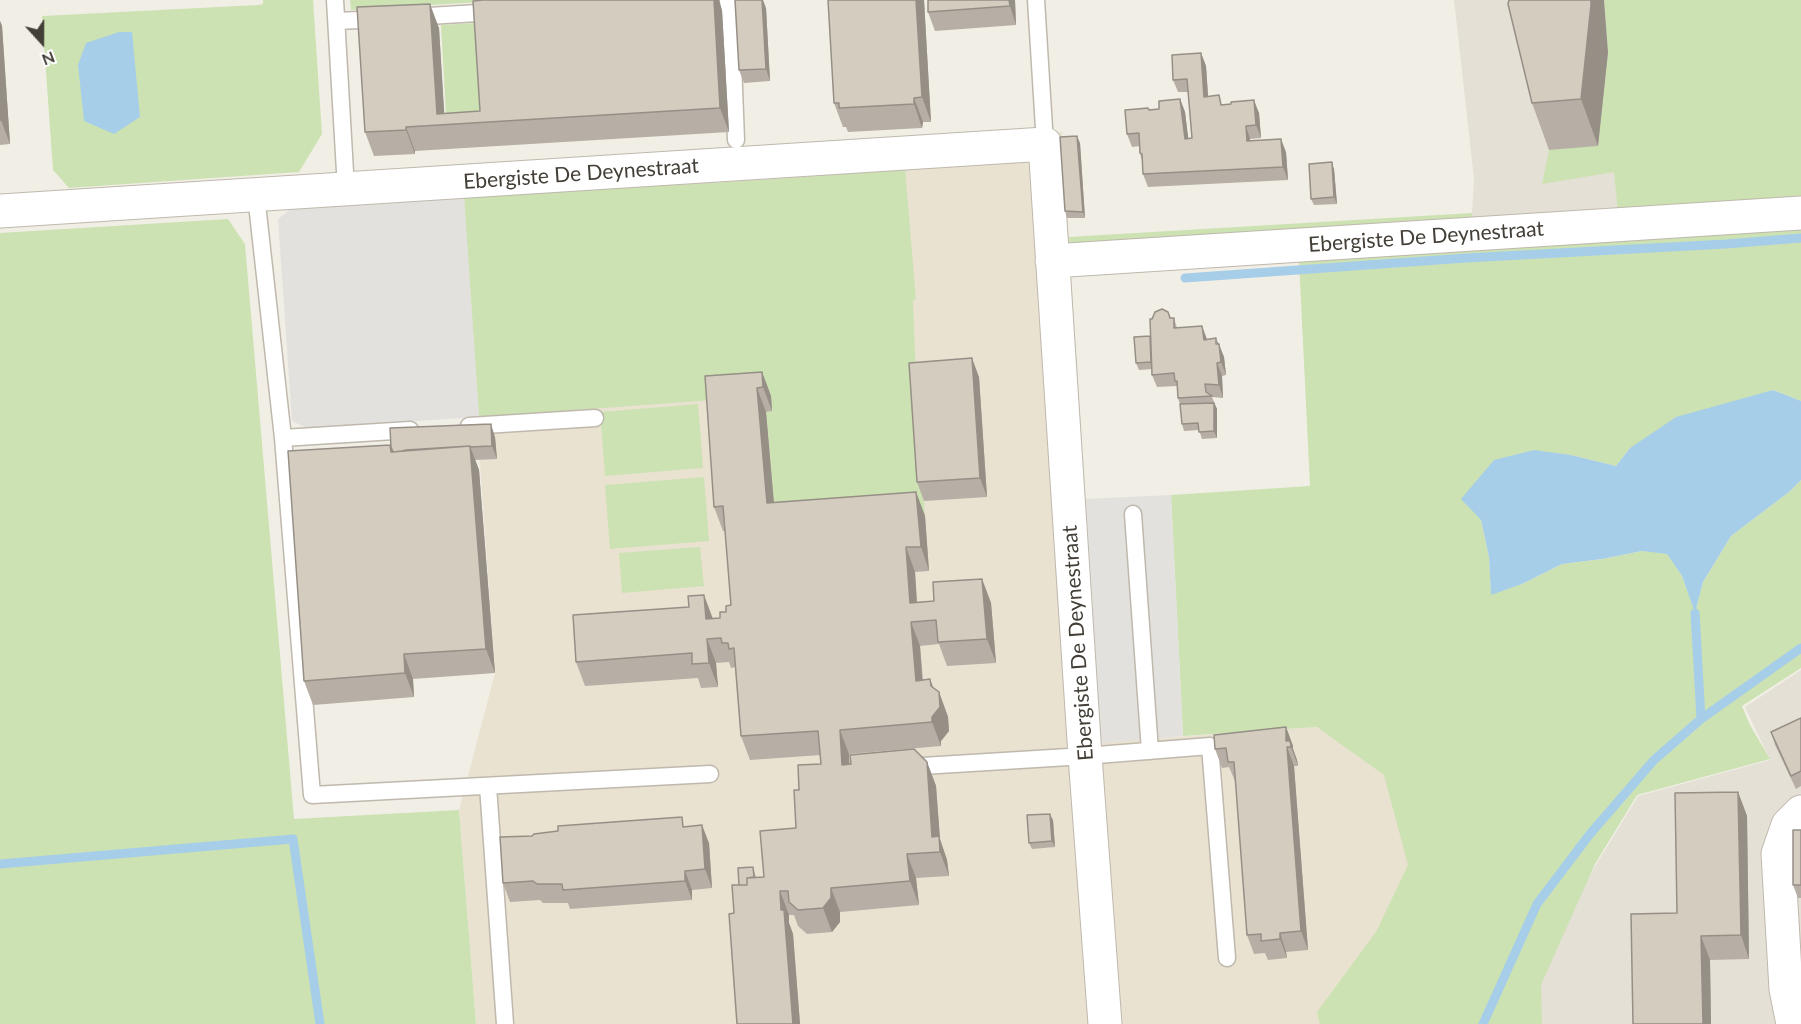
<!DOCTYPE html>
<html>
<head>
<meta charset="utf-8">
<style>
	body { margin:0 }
	#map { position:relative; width:1801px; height:1024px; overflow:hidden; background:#f1eee6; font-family:Lato,sans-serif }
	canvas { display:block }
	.north { position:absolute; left:12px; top:12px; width:60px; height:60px; -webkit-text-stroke:4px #fff; paint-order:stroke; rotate:159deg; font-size:16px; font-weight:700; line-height:24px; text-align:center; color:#433e36 }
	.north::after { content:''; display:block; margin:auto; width:21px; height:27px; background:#433e36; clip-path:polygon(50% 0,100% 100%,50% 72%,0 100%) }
</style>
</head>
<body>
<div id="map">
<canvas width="1801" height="1024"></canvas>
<div class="north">N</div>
</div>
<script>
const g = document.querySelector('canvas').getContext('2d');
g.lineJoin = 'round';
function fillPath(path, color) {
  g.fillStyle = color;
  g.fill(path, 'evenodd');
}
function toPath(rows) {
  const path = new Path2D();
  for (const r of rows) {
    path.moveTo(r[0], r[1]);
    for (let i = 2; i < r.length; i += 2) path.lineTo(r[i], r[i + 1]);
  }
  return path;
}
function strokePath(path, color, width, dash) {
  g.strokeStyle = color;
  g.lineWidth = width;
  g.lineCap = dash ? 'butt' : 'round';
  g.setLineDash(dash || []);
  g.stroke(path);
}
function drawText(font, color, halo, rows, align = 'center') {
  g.font = font + ' Lato,sans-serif';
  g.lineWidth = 5;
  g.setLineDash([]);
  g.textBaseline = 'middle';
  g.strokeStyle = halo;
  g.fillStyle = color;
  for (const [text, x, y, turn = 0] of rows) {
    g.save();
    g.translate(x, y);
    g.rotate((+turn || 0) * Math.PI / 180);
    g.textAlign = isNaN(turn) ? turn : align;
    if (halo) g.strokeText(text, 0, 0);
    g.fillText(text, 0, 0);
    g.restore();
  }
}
const residential = toPath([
	[1454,0,1758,0,1620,232,1475,241,1472,213,1474,179],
	[1801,670,1801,1024,1532,1024,1525,958,1583,886,1638,796,1770,760,1745,707]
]);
const education = toPath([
	[1062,132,1101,742,1317,727,1427,780,1413,1024,476,1024,459,810,495,673,459,171]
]);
const green = toPath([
	[263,0,313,0,322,134,299,172,69,188,53,170,42,16,258,5,263,4],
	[350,0,512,0,351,10],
	[1604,0,1801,0,1801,401,1773,390,1630,448,1616,466,1571,455,1481,520,1489,557,1491,594,1522,584,1562,564,1602,559,1642,551,1667,553,1682,576,1695,612,1703,582,1731,536,1789,492,1801,480,1801,668,1742,706,1750,725,1770,759,1637,795,1595,864,1541,985,1542,1024,1320,1024,1317,1012,1376,932,1408,865,1384,775,1317,727,1183,736,1171,495,1310,486,1299,260,1071,273,1069,237,1472,213,1475,240,1620,232,1614,172,1542,184,1549,150,1598,145,1608,52],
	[476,23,481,129,447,131,441,25],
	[905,170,916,299,913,300,916,381,925,516,776,527,766,412,772,411,714,400,479,417,464,197,747,181],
	[228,219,245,244,294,819,459,810,476,1024,0,1024,0,233],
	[698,404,703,468,605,476,600,412],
	[704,477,709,541,610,549,605,485],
	[700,547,704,586,622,593,619,553]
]);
const parking = toPath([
	[464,197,479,417,307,428,292,421,278,219,293,207],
	[1171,495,1183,736,1101,743,1086,499]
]);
const water = toPath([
	[119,32,132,32,140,117,114,134,84,121,78,65,86,43],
	[1773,390,1801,401,1801,480,1789,492,1731,536,1703,582,1695,613,1682,576,1667,554,1642,551,1602,559,1562,564,1522,584,1491,595,1489,557,1481,520,1461,499,1494,460,1534,450,1571,455,1616,466,1630,448,1676,417]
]);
const stream = toPath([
	[1185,278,1466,258,1726,244,1801,238],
	[1695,613,1701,719],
	[0,864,293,839,320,1024],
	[1483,1024,1537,904,1590,834,1654,760,1701,719,1801,648]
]);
const lane = toPath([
	[335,0,346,189],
	[728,0,733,62,736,140],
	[1036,0,1045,144],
	[412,17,494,12],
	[337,21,381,19],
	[256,195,283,438,312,795,710,774],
	[469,426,595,418],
	[283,438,410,430],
	[1133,514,1150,751],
	[906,767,1085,756,1210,746,1227,958],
	[488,786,505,1024]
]);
const street = toPath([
	[0,211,1045,144,1085,756,1105,1024],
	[1052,261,1801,213],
	[1793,1024,1786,989,1778,854,1788,825,1801,812]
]);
const wall = toPath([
	[828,0,924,0,931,122,923,122,922,128,848,132,846,127,843,127,834,103],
	[1015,0,1016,25,935,31,928,12],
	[766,8,770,81,744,83,739,70],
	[722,10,729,132,415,151,415,154,374,156,365,132,439,28,444,114,480,111],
	[0,21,2,26,10,144,0,145],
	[1608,52,1598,146,1549,150,1532,103],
	[1201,53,1206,66,1208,96,1222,105,1259,113,1261,138,1250,139,1250,141,1286,152,1288,180,1148,187,1143,174,1142,160,1140,153,1140,146,1132,147,1127,134,1149,110,1159,109,1180,99,1185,112,1188,138,1192,138,1188,92,1178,92,1173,80],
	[1080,143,1085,218,1067,218,1065,211],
	[1334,169,1337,204,1314,205,1311,199],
	[1170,318,1174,318,1177,328,1219,344,1224,357,1226,375,1222,376,1223,398,1212,397,1217,409,1217,438,1202,439,1199,430,1184,431,1182,424,1180,404,1178,398,1177,386,1157,387,1152,375,1152,369,1139,370,1136,363,1150,336],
	[762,372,771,396,772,411,766,412,774,503,916,492,925,516,929,571,915,572,917,602,934,601,982,579,991,603,996,663,947,666,939,644,920,646,923,680,939,692,948,717,949,731,941,741,941,746,849,754,849,765,927,762,936,786,940,839,947,860,949,876,916,878,919,905,840,912,840,922,832,932,807,934,798,926,794,915,789,915,789,923,793,934,800,1024,737,1024,734,913,739,885,753,867,756,877,764,877,796,828,799,790,821,764,821,755,750,760,741,736,735,667,731,668,729,662,716,663,718,687,701,688,698,678,585,686,576,662,712,618,720,618,731,605,725,531,723,531,714,507],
	[979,377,987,497,924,501,917,482],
	[495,437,497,459,475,460,479,470,495,673,413,679,414,697,313,705,304,681,390,445],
	[1801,718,1801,786,1796,789,1775,745,1771,732],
	[1286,727,1293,746,1293,749,1297,760,1298,766,1294,766,1308,950,1286,952,1287,958,1268,960,1265,953,1254,954,1247,935,1236,781,1235,781,1229,767,1222,768,1215,749],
	[1738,792,1747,816,1749,959,1710,960,1711,1024,1633,1024,1677,913],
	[1053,820,1055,847,1032,849,1029,843],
	[685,826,709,843,712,888,692,890,692,900,570,909,568,903,543,903,540,900,510,902,503,883,532,836],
	[1801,830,1801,898,1798,898,1793,885]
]);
const shadedWall = toPath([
	[714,0,719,0,722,10,729,132,720,108],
	[762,0,763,0,766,8,770,81,766,69],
	[916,0,924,0,931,122,922,97],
	[1009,0,1015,0,1016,25,1010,6],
	[1591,0,1604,0,1608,52,1598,146,1581,99],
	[430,4,439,28,445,125,437,114],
	[0,21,2,26,10,144,1,120,0,100],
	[1201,53,1206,66,1209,110,1204,97],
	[914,98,923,122,922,128,914,104],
	[1180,99,1185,112,1190,152,1185,139],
	[1254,100,1259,113,1261,138,1256,125],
	[1246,126,1250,139,1252,154,1247,141],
	[406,127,415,151,415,154,406,130],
	[1077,136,1080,143,1085,218,1083,212],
	[1281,139,1286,152,1288,180,1283,167],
	[1332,162,1334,169,1337,204,1334,197],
	[1202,326,1207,339,1204,340],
	[1216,338,1224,357,1226,375,1221,362],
	[972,358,979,377,987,497,980,478],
	[1217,363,1222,376,1223,398,1219,385],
	[762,372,771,396,772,411,763,387],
	[757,388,766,412,776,527,767,503],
	[1214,403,1217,409,1217,438,1214,431],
	[491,424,495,437,497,459,492,446],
	[470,446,479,470,495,673,486,649],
	[916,492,925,516,929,571,921,547],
	[906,547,915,572,918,621,910,603],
	[982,579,991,603,996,663,987,639],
	[704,595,713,619,706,619],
	[911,622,920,646,924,705,916,681],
	[707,639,716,663,718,687,709,663],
	[404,654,413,679,414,697,405,673],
	[930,679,939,703,939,692,948,717,949,731,941,741,941,746,932,722],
	[1286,727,1293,746,1293,749,1297,760,1298,766,1291,747,1286,741],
	[840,730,849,754,851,790,842,765],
	[1287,747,1294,766,1308,950,1301,931],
	[927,762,936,786,940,839,947,860,949,876,940,852,932,837],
	[1738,792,1747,816,1749,959,1741,935],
	[1050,814,1053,820,1055,847,1052,841],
	[702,825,709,843,712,888,705,869],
	[907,854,916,878,919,905,910,881],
	[685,871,692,890,692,900,685,881],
	[831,888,840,912,840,922,832,932,823,908],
	[780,891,789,915,789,923,793,934,800,1024,793,1024],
	[1280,933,1286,952,1287,958,1280,939],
	[1701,936,1710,960,1711,1024,1703,1024]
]);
const building = toPath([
	[483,0,714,0,720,108,406,127,406,130,365,132,357,7,430,4,437,114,480,111,473,1,483,0],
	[735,0,762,0,766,69,739,70,735,0],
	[828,0,916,0,922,97,914,98,914,104,839,108,839,103,834,103,828,0],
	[928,0,1009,0,1010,6,928,12,928,0],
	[1509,0,1591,0,1591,5,1581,99,1532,103,1508,4,1509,0],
	[1201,53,1204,97,1219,95,1221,105,1231,104,1231,102,1254,100,1256,125,1246,126,1247,141,1281,139,1283,167,1143,174,1142,154,1140,153,1139,133,1127,134,1125,110,1148,108,1149,110,1159,109,1159,101,1180,99,1185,139,1192,138,1187,79,1173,80,1172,55,1201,53],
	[0,100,1,120,0,120,0,100],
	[1077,136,1083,212,1065,211,1060,137,1077,136],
	[1332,162,1334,197,1311,199,1309,164,1332,162],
	[1162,309,1168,312,1170,318,1174,318,1174,328,1202,326,1204,340,1216,338,1216,344,1219,344,1221,362,1217,363,1219,385,1205,384,1206,392,1212,396,1178,398,1177,381,1175,381,1174,373,1152,375,1150,319,1152,319,1155,312,1162,309],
	[1150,336,1151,362,1136,363,1134,337,1150,336],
	[972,358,980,478,917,482,909,363,972,358],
	[762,372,763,387,757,388,767,503,916,492,921,547,906,547,910,603,934,601,933,582,982,579,987,639,938,642,936,620,911,622,916,681,930,679,931,686,939,692,940,707,932,717,932,722,840,730,842,765,851,764,850,755,914,749,927,762,932,837,939,836,940,852,907,854,910,881,831,888,831,898,823,908,798,910,789,902,788,891,780,891,781,910,784,910,793,1024,737,1024,729,914,734,913,732,885,747,885,747,878,764,877,760,831,796,828,794,790,799,790,798,765,821,764,818,731,741,736,734,648,729,649,728,643,722,643,721,638,707,639,709,663,692,664,692,653,576,662,573,615,689,607,688,596,704,595,706,619,720,618,720,612,726,612,726,606,731,605,723,506,714,507,705,376,762,372],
	[1214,403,1214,431,1199,432,1198,423,1182,424,1180,404,1214,403],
	[491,424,492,446,470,447,470,446,406,450,402,451,393,452,391,447,390,428,491,424],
	[390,445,391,452,470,446,486,649,404,654,405,673,304,681,288,451,390,445],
	[1801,718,1801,771,1791,776,1771,732,1801,718],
	[1286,727,1286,741,1290,741,1291,747,1287,747,1301,931,1280,933,1280,939,1261,941,1261,934,1247,935,1234,762,1228,762,1226,748,1215,749,1214,735,1286,727],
	[1738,792,1741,935,1701,936,1703,1024,1633,1024,1631,914,1677,913,1675,793,1738,792],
	[1050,814,1052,841,1029,843,1027,815,1050,814],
	[682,817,683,827,702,825,705,869,685,871,685,881,563,890,562,884,537,884,533,881,503,883,500,837,532,836,534,834,558,831,558,826,682,817],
	[1793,830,1801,830,1801,885,1793,885,1793,830],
	[753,867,754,877,747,878,747,885,739,885,738,868,753,867]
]);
const streetNames = [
	["Ebergiste De Deynestraat",581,174,-4],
	["Ebergiste De Deynestraat",1426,237,-4],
	["Ebergiste De Deynestraat",1078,643,-94]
];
fillPath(residential, '#e5e0d5');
fillPath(education, '#e9e2d1');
fillPath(green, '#cce2b2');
fillPath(parking, '#e3e1de');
fillPath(water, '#a7cee9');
strokePath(stream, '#a7cee9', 9);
strokePath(lane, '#bfb8ad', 19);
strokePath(street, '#bfb8ad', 35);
strokePath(lane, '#fff', 16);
strokePath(street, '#fff', 33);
fillPath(wall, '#b7afa5');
fillPath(shadedWall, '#958f86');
fillPath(building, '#d5ccc0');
strokePath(building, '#958f86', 1.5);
drawText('21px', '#433e36', '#fff', streetNames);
</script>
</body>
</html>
